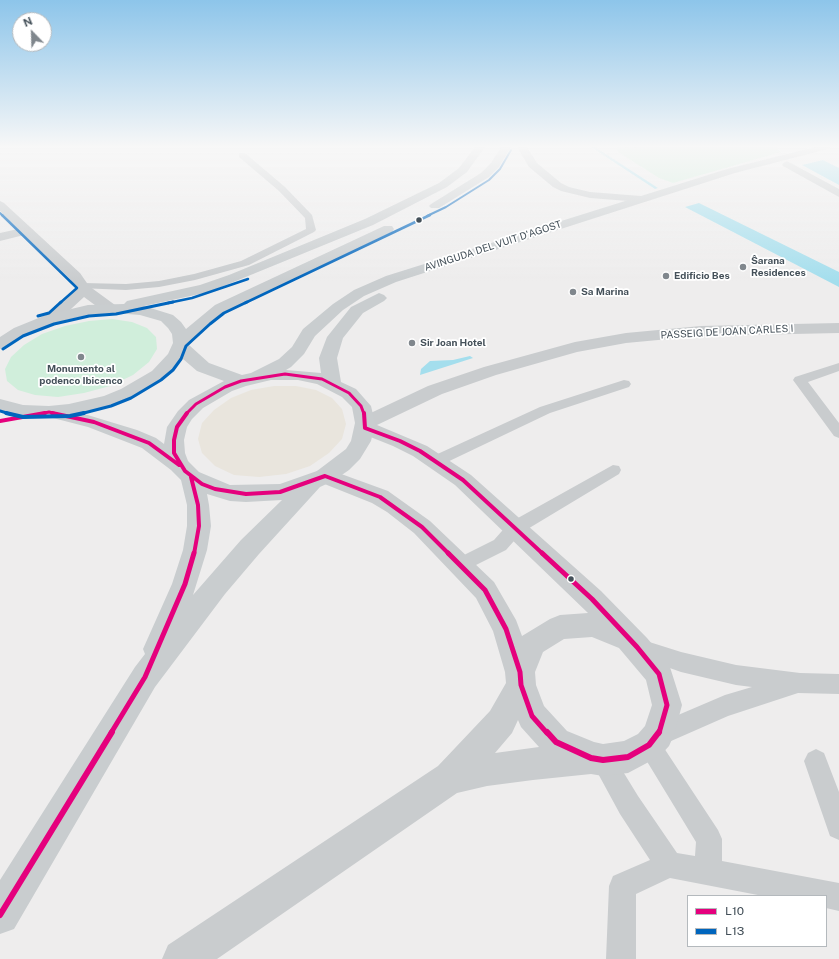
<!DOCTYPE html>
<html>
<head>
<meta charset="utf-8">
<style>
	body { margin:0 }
	#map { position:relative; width:839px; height:959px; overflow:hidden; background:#eeeded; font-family:"Public Sans",sans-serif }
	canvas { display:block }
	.legend { position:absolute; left:687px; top:895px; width:140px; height:52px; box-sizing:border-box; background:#fff; border:1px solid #b4b9bd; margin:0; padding:5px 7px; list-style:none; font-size:12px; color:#445059 }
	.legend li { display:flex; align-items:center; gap:8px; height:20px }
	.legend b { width:20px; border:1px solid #b4b9bd }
	.north { position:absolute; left:12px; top:12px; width:40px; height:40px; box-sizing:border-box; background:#fff; border:1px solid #b4b9bd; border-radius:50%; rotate:337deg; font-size:11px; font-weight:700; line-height:16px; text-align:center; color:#445059 }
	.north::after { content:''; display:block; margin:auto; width:14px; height:18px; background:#80878d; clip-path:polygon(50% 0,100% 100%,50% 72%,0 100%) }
</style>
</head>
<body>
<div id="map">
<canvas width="839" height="959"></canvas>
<ul class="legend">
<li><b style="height:5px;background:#e5007d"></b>L10</li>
<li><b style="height:5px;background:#0065bd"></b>L13</li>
</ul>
<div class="north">N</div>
</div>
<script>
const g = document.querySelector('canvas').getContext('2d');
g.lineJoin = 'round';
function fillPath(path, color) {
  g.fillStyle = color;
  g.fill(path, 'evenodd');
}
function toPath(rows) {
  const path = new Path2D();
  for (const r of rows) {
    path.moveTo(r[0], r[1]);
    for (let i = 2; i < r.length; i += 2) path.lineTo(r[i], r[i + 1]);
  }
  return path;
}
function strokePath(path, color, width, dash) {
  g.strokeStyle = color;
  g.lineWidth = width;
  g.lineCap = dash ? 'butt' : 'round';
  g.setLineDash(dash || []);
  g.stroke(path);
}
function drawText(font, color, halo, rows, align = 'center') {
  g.font = font + ' "Public Sans",sans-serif';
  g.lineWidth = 3.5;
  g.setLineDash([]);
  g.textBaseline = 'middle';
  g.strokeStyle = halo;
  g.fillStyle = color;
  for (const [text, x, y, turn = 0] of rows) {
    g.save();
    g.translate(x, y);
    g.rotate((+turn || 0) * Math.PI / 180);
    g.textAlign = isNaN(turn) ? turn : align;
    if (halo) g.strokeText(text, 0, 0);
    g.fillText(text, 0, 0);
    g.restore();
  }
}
const green = toPath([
	[638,147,776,147,781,152,673,183,659,178,618,152,616,148],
	[112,319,132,322,147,328,156,337,157,349,149,362,133,375,110,386,84,393,58,397,35,395,18,390,7,381,5,369,11,357,24,345,42,334,65,326,89,321]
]);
const sand = toPath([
	[274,386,296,386,316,390,332,398,342,409,346,424,342,439,329,453,310,466,286,474,259,477,234,475,215,466,202,453,198,439,202,423,214,410,231,398,251,390]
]);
const water = toPath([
	[823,160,839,168,839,185,802,165],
	[699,203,839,272,839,287,685,207],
	[470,356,473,358,420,375,421,369,430,361,453,360]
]);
const stream = toPath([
	[591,147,595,147,658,188,655,189,591,147]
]);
const lane = toPath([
	[239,153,245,153,285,187,312,215,316,230,314,232,249,265,195,280,159,287,126,290,79,288,78,286,83,283,126,284,159,281,194,274,241,261,306,229,305,218,279,191,239,157,239,153],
	[839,363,839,371,808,382,839,423,839,438,834,436,793,380,795,377,839,363],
	[624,380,629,381,631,384,629,387,550,413,441,465,436,466,431,465,428,461,431,457,540,407,624,380],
	[613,465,619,466,621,470,619,474,521,533,506,550,466,570,460,572,454,570,451,565,454,560,494,540,509,523,613,465],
	[643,640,681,652,736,665,800,673,839,674,839,694,798,693,728,716,662,745,718,830,722,839,722,861,839,883,839,911,826,908,826,896,763,896,670,878,636,894,636,959,606,959,609,886,613,876,650,860,620,814,595,768,591,760,595,752,603,748,611,752,638,796,677,853,695,856,696,842,637,745,641,737,647,734,650,727,725,695,752,687,736,685,681,672,636,656,633,649,636,642,643,640],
	[816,749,824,753,839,792,839,840,830,836,804,761,808,753,816,749]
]);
const street = toPath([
	[517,147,527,147,537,163,561,183,569,187,590,192,641,196,647,199,641,202,590,198,561,191,553,187,529,167,517,147],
	[787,161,839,189,839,197,783,166,782,164,787,161],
	[0,201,4,203,80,273,89,286,115,305,117,308,115,311,103,311,84,297,58,321,52,323,46,321,44,318,46,315,76,288,70,279,24,235,0,241,0,233,18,229,0,211,0,201],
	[839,323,839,333,701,336,626,343,577,352,496,375,442,394,377,425,427,446,471,475,601,591,647,638,669,664,682,705,674,735,669,746,660,756,628,773,603,776,591,774,533,780,487,786,457,793,217,959,162,959,168,945,438,766,490,711,506,683,505,672,493,631,476,598,414,533,387,512,372,503,317,481,314,476,317,471,325,468,333,471,388,491,430,521,494,582,516,620,522,636,550,619,560,615,588,613,455,485,413,456,393,446,358,432,355,428,357,425,355,423,358,419,428,386,484,367,575,342,626,333,701,326,839,323],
	[592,637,619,648,646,680,652,705,645,726,638,734,624,741,603,744,594,742,567,731,544,706,536,685,535,672,543,652,564,639,592,637],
	[518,720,521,727,539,747,495,753,512,733,518,720]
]);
const secondary = toPath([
	[475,147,485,147,467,172,447,187,373,225,209,292,144,306,173,315,181,322,186,329,215,305,384,226,392,226,394,229,392,232,227,311,212,322,189,345,209,363,242,375,251,373,279,359,292,347,303,329,333,304,354,290,386,276,727,169,815,147,830,147,828,149,735,173,396,282,364,296,343,310,315,336,304,354,291,367,286,370,321,373,319,358,327,337,351,307,379,293,384,295,387,298,384,301,363,313,343,338,337,358,341,382,356,389,371,406,375,423,371,441,360,459,349,470,333,481,320,487,259,554,225,594,155,687,14,929,0,934,0,880,135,667,145,654,143,649,172,584,183,550,187,526,187,505,181,480,171,470,142,448,88,427,53,418,23,417,0,411,0,399,23,405,49,406,69,404,104,396,121,389,152,371,168,354,173,343,172,334,168,328,161,321,140,315,115,313,88,315,57,322,26,334,6,348,0,349,0,337,14,328,46,315,88,305,124,304,127,301,200,285,229,275,365,219,439,183,459,168,475,147],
	[183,359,197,371,224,381,189,400,178,411,167,427,164,444,156,438,137,430,81,413,117,404,135,397,164,379,183,359],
	[271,380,298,380,317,384,342,397,352,407,355,423,351,441,346,449,317,471,280,484,230,485,199,472,188,461,185,453,184,440,187,427,192,419,203,408,232,391,246,386,271,380],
	[207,494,230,501,246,502,282,500,241,540,193,595,207,550,211,526,209,505,207,494],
	[501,147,511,147,499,167,489,177,439,208,431,208,429,206,431,204,481,173,491,163,501,147]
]);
const bus1Far3 = toPath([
	[40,414,49,412,57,414],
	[186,414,196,404,225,387,241,381,285,374,322,379,349,393,361,406,364,414]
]);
const bus1Far2 = toPath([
	[52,413,94,422,149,443,179,465],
	[187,413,177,427,174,440,174,453,185,471,202,484,215,489,246,494,280,492,325,476,380,497,422,527,449,554],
	[364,413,365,428,400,441,420,451,463,480,543,554],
	[0,421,45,413],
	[191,477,198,505,199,526,194,554]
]);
const bus1Far1 = toPath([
	[448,553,485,590,506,629,520,672,521,685,532,716,547,733],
	[542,553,592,599,637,647,659,674,667,705,659,733],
	[111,733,145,677,185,584,194,553]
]);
const bus1 = toPath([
	[547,732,556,742,591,758,603,760,628,757,649,745,659,732],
	[0,915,112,732]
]);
const bus2Far3 = toPath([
	[0,213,3,216],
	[427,216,446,207,489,180,500,169,511,150]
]);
const bus2Far2 = toPath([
	[2,215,77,288,60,303],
	[168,303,192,298,248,279],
	[245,303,430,215]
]);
const bus2Far1 = toPath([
	[38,316,49,313,61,302],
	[3,349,23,336,54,324,89,316,116,314,173,302],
	[0,411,10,414],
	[80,414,111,406,131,398,161,380,173,370,181,359,186,346,210,324,224,313,247,302]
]);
const bus2 = toPath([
	[6,413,23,417,70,416,84,413]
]);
const markers = [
	[419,220,3.5,"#445059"],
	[743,267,4,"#80878d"],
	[666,276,4,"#80878d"],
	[573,292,4,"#80878d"],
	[412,343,4,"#80878d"],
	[81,357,4,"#80878d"],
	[571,579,3.5,"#445059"]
];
const farStreetnames = [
	["AVINGUDA DEL VUIT D'AGOST",493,246,-18],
	["PASSEIG DE JOAN CARLES I",727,332,-3]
];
const farPoinames = [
	["Ŝarana",751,261],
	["Residences",751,273],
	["Edificio Bes",674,276],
	["Sa Marina",581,292],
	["Sir Joan Hotel",420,343],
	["Monumento al",81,369,"center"],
	["podenco Ibicenco",81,381,"center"]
];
fillPath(green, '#d0eedb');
fillPath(sand, '#e9e5dd');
fillPath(water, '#a4deed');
fillPath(stream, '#a4deed');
fillPath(lane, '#c9ccce');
fillPath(street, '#c9ccce');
fillPath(secondary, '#c9cdcf');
strokePath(bus1Far3, '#e5007d', 3);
strokePath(bus1Far2, '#e5007d', 4);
strokePath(bus1Far1, '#e5007d', 5);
strokePath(bus1, '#e5007d', 6);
strokePath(bus2Far3, '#0065bd', 2);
strokePath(bus2Far2, '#0065bd', 2.5);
strokePath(bus2Far1, '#0065bd', 3);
strokePath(bus2, '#0065bd', 4);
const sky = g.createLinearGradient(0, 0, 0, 281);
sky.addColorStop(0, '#8dc5ea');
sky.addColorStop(0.52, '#f7f7f7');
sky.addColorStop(1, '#f7f7f700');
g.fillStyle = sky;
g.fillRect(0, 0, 839, 281);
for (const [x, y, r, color] of markers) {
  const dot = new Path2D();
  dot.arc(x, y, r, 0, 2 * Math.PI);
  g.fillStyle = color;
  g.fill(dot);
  strokePath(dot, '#fff', 1.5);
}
drawText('10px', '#445059', '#fff', farStreetnames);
drawText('bold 10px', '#445059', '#fff', farPoinames, 'left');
</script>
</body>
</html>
